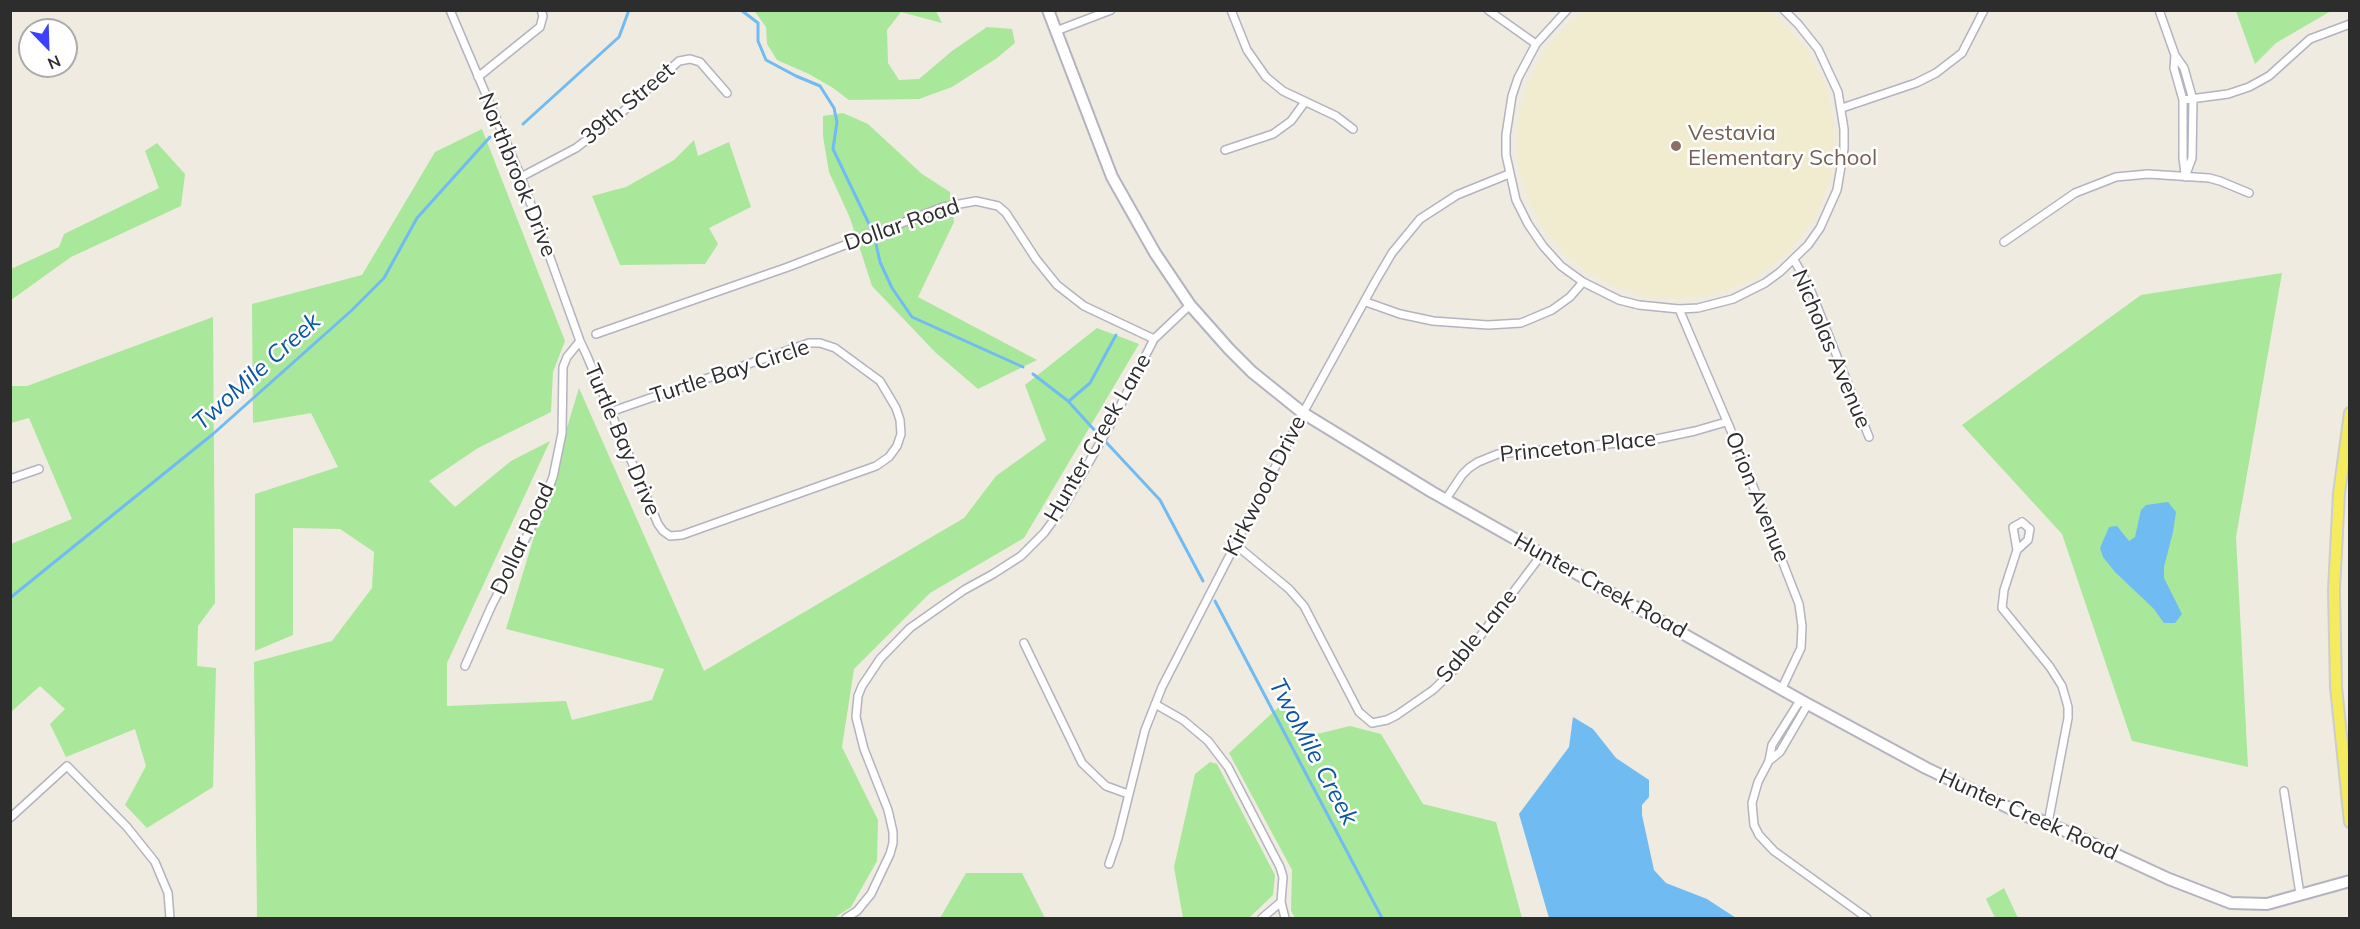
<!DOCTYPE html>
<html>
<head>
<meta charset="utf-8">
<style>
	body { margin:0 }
	#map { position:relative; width:2360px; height:929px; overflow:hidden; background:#efebe0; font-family:Mulish,sans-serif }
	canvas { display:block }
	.frame { position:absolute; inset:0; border:12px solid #2d2d2d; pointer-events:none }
	.north { position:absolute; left:18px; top:18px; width:60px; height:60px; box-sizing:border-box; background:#fff; border:2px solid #ababab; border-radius:50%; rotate:157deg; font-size:16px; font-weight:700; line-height:24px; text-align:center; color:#2d2d2d }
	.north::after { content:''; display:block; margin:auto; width:21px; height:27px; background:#3d41ff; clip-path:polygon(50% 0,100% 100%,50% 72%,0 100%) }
</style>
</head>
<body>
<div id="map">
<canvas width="2360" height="929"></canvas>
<div class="frame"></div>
<div class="north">N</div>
</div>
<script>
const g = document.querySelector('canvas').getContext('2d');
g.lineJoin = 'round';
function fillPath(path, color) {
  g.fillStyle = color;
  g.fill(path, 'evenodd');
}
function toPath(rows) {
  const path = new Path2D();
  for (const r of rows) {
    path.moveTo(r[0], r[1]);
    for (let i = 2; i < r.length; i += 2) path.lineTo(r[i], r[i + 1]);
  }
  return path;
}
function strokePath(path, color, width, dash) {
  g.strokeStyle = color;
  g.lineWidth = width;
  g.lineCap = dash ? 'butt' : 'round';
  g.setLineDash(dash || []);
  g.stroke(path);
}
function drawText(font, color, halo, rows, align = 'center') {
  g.font = font + ' Mulish,sans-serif';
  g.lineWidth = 5;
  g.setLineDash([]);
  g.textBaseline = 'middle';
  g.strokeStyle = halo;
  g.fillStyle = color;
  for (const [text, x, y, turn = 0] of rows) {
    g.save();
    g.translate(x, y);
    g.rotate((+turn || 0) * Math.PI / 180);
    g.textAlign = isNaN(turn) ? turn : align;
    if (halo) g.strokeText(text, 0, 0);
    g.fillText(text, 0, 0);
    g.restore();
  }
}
const education = toPath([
	[1588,10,1766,11,1776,16,1806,48,1827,87,1835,131,1832,175,1816,217,1789,252,1754,279,1718,294,1679,299,1641,296,1605,283,1572,261,1546,233,1528,199,1518,162,1518,123,1527,86,1544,52,1570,22]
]);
const green = toPath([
	[752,11,936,11,942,23,901,12,887,30,888,63,899,80,919,79,952,51,987,27,1012,29,1015,43,997,58,952,87,919,99,849,100,833,88,809,74,777,60,767,44,766,27,756,13],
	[2236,11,2236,10,2331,11,2276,43,2255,64],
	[843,113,868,124,922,174,950,192,954,222,918,297,1037,360,978,389,936,353,872,286,850,218,829,172,823,136,823,116],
	[482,129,565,341,553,372,551,412,478,448,429,481,455,507,511,461,550,441,447,663,447,706,566,701,572,720,652,700,664,669,506,629,579,388,704,671,964,518,996,476,1046,440,1025,385,1097,328,1139,344,1024,538,930,593,854,669,842,747,878,820,877,861,851,907,834,918,257,918,254,662,332,641,372,588,374,552,340,529,293,528,293,635,255,651,255,494,338,467,311,413,253,423,252,304,362,275,435,152],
	[694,140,698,156,729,142,751,207,709,228,718,244,705,264,620,265,592,196,626,187,674,160],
	[157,143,185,174,181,206,71,257,11,300,11,269,59,247,64,234,159,188,145,151],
	[2282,273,2236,537,2248,767,2132,741,2062,534,1962,425,2141,295],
	[213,317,215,603,198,626,197,666,216,668,213,787,147,828,125,805,146,766,135,729,66,757,50,724,65,709,40,686,11,712,11,544,72,519,29,418,11,423,11,386,27,386],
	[1283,703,1301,738,1350,726,1381,734,1423,804,1496,822,1522,918,1295,918,1291,911,1292,870,1229,753],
	[1210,762,1217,764,1275,875,1273,895,1249,918,1183,918,1174,867,1195,774],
	[966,873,1022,873,1045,918,940,918],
	[2004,888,2018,918,1995,918,1986,899]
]);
const water = toPath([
	[2168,502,2176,512,2173,532,2164,567,2164,578,2182,614,2175,623,2164,623,2154,609,2115,572,2103,557,2100,548,2109,527,2117,526,2129,541,2135,537,2141,510,2146,505],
	[1573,717,1593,729,1616,758,1649,780,1649,797,1642,805,1642,815,1654,870,1666,883,1707,899,1736,918,1549,918,1519,814,1569,747]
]);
const stream = toPath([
	[741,10,758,23,758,41,766,60,796,76,820,86,834,108,837,122,833,149,871,228],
	[523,124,619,37,629,10],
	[874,235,880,262,892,288,912,317,1023,367],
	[1033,374,1068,401,1097,433],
	[1069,401,1090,383,1116,335],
	[1105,441,1160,500,1203,581],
	[10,598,213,434,351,311,384,278,417,218,490,137],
	[1215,601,1382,918]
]);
const street = toPath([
	[450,10,521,177,580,341,587,356,658,524,663,531,670,536,682,535,876,466,889,457,897,446,901,434,900,420,896,408,880,381,835,348,820,343,809,343,610,412],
	[1231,10,1247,50,1266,77,1283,91,1336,116,1353,129],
	[1488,10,1536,44],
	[1567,10,1536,44,1518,78,1512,96,1506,135,1506,155,1516,200,1528,224,1543,246,1561,266,1583,282,1619,300,1639,305,1679,309,1698,308,1733,299,1765,283,1780,272,1808,245,1820,228,1837,190,1844,149,1844,129,1838,92,1818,49,1798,24,1784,10],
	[2159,10,2175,55,2184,68,2193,100,2192,158,2185,177],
	[1056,31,1111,10],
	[2175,55,2174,68,2183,100,2183,158,2185,174],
	[478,77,540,27,543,16,541,10],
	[2183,100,2228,94,2249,87,2269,76,2310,39,2350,24],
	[1842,108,1916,83,1936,73,1962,53,1984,10],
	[1225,150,1273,134,1291,121,1305,102],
	[521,177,576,148,619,115,679,61,690,59,700,62,727,93],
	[2004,242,2075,193,2116,177,2148,174,2209,178,2220,181,2249,193],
	[1794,260,1809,286,1869,437],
	[1366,302,1400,314,1433,321,1488,325,1521,323,1552,310,1570,297,1583,282],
	[1679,309,1735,440,1799,604,1802,626,1801,648,1782,688],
	[596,334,788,267,943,207,976,201,998,206,1006,213,1036,259,1057,285,1084,306,1154,339],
	[10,479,39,469],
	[1446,499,1462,475,1469,468,1478,462,1498,454,1652,440,1695,431,1726,422],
	[2022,522,2030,529,2028,540,2017,550,2013,527,2022,522],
	[1236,545,1289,589,1304,606,1359,712,1372,723,1387,720,1397,715,1433,690,1457,667,1542,554],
	[2017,550,2004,590,2002,608,2050,667,2062,686,2068,707,2068,718,2048,823],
	[1024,643,1082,763,1106,786,1128,794],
	[465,666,491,607,541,508,553,477,562,433,563,367,567,357,580,341],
	[1801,699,1772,745,1769,761,1758,782,1752,803,1754,825,1759,835,1774,851,1867,918],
	[1155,704,1183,720,1208,741,1228,767,1280,867,1283,877,1281,902],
	[1769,761,1780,752,1808,704],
	[2284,791,2300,894],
	[10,818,67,766,127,827,155,862,168,893,170,918],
	[1109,864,1118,838,1145,730,1162,687,1303,413,1375,282,1392,253,1420,219,1457,195,1509,174],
	[846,918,857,911,871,894,890,854,893,843,893,832,888,810,864,749,856,717,858,696,862,686,880,659,910,628,964,590,993,574,1021,556,1044,533,1064,506,1113,420,1154,339,1190,305],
	[1262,918,1281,902,1285,918]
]);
const secondary = toPath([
	[1048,10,1112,177,1155,253,1190,305,1229,349,1252,372,1303,413,1432,492,1804,702,1926,768,2026,816,2048,823,2169,879,2231,903,2267,904,2350,881]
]);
const primary = toPath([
	[2350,413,2339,493,2334,590,2336,687,2350,822]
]);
const markers = [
	[1676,146,6,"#8d6e63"]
];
const streetNames = [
	["39th Street",628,104,-40],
	["Northbrook Drive",517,175,68],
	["Dollar Road",902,225,-19],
	["Nicholas Avenue",1831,349,67],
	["Turtle Bay Circle",730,372,-18],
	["Hunter Creek Lane",1098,438,-60],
	["Turtle Bay Drive",622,440,67],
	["Princeton Place",1578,447,-6],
	["Kirkwood Drive",1265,486,-63],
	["Orion Avenue",1757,497,68],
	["Dollar Road",523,539,-65],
	["Hunter Creek Road",1600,586,29],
	["Sable Lane",1477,636,-51],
	["Hunter Creek Road",2028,815,24]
];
const educationNames = [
	["Vestavia",1688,133],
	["Elementary School",1688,158]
];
const waterNames = [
	["TwoMile Creek",257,372,-42],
	["TwoMile Creek",1313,752,62]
];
fillPath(education, '#f1ebcf');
fillPath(green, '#a9e79b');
fillPath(water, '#71bbf3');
strokePath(stream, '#71bbf3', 3);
strokePath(street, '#b3b3c1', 10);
strokePath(secondary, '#b3b3c1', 14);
strokePath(primary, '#cdcdcd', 14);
strokePath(street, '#fff', 7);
strokePath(secondary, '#fff', 10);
strokePath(primary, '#f5eb5f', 10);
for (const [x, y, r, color] of markers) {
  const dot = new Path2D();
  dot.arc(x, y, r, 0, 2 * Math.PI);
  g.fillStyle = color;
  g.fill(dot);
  strokePath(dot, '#fff', 2);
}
drawText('22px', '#2d2d2d', '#fff', streetNames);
drawText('22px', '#785e54', '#fff', educationNames, 'left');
drawText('italic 24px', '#0956a6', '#fff', waterNames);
</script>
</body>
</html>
